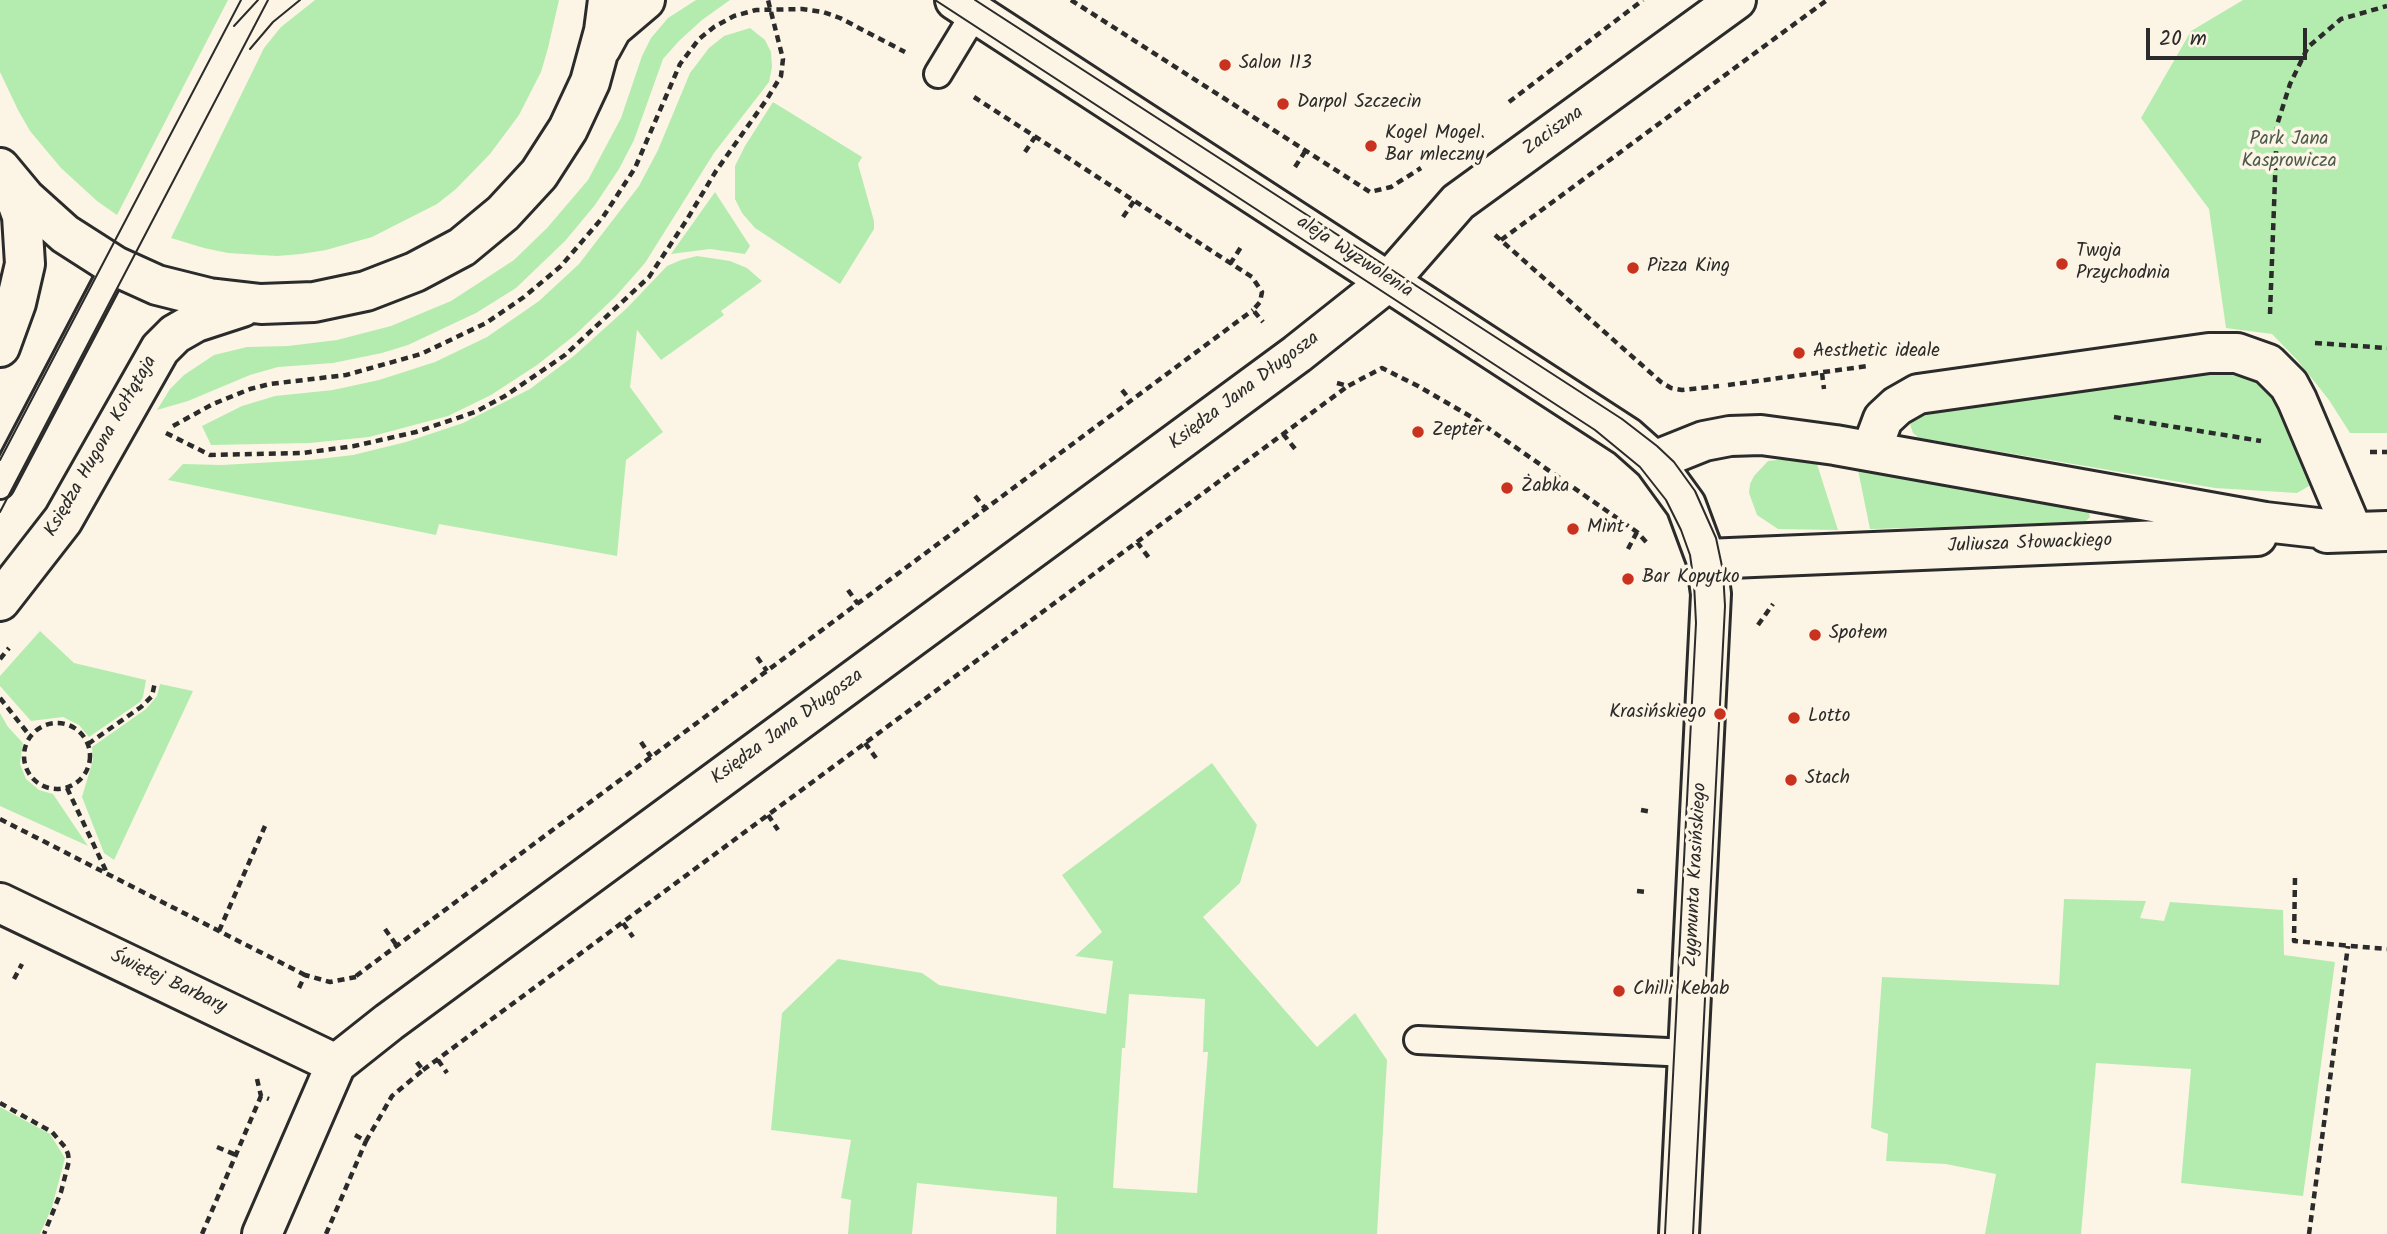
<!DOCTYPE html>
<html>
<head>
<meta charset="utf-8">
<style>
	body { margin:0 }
	#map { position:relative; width:2387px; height:1234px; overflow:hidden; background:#fcf5e5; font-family:Kalam,sans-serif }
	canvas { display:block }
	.scale { position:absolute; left:2146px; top:28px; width:161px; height:32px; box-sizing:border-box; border:4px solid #2b2b2b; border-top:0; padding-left:9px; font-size:21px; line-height:24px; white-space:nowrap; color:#2b2b2b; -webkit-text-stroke:5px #fcf5e5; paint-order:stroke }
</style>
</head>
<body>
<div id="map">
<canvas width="2387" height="1234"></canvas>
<div class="scale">20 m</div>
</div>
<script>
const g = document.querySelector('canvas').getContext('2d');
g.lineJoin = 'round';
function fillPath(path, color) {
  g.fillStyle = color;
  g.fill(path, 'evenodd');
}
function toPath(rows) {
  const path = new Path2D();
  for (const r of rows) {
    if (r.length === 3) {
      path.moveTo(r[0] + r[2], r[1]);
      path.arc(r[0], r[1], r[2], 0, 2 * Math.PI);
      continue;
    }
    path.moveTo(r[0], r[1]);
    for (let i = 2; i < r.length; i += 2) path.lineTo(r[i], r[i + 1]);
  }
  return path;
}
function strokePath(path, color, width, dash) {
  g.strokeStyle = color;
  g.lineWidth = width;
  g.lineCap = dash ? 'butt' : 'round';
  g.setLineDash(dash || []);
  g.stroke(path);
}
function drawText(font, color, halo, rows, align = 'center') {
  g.font = font + ' Kalam,sans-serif';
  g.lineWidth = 7;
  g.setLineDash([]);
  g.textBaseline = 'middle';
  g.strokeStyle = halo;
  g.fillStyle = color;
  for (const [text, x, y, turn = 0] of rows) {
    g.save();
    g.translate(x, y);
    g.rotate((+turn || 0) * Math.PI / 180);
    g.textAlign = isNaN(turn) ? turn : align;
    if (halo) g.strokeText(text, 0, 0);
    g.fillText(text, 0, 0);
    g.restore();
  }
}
const green = toPath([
	[0,0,228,0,117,215,97,201,61,168,30,131,18,110,0,72],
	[315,0,559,0,548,48,541,72,519,115,490,154,456,189,437,204,372,237,326,250,301,254,277,256,228,253,204,248,171,238,264,48,281,27],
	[696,0,730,0,702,20,679,41,663,59,634,140,619,169,595,205,565,241,516,288,476,313,408,345,382,353,333,363,278,367,250,375,188,401,157,410,170,389,184,375,214,355,247,347,288,346,337,340,391,326,451,301,514,260,547,228,588,180,621,118,642,56,651,38,668,18],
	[2243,0,2387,0,2387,433,2350,433,2329,400,2298,361,2272,334,2226,328,2209,209,2141,118,2191,31],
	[750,28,765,40,771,52,772,67,769,82,714,153,645,263,616,296,575,335,537,365,491,395,448,416,369,437,310,443,211,445,202,426,242,406,275,396,333,390,379,380,435,362,487,337,539,301,579,264,639,186,658,150,690,73,709,48,724,36],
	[773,102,862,157,858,164,874,221,874,229,840,284,755,228,742,213,735,199,735,166,745,146],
	[715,192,750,246,745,254,710,249,671,254],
	[697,256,730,261,747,268,762,281,721,311,724,315,661,360,637,330,630,387,663,432,626,460,617,556,439,524,436,535,168,480,183,464,222,465,310,460,353,455,406,442,463,423,530,389,575,355,627,308,667,266,681,260],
	[2207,367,2246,370,2275,392,2308,478,2309,486,2297,493,2215,488,1919,438,1913,433,1910,424,1917,411],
	[1787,459,1817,464,1838,530,1778,529,1757,515,1749,493,1750,484,1754,476,1768,461],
	[1858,470,2082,507,2089,511,2090,517,2084,523,1870,529],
	[40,631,74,663,146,680,143,697,140,702,89,737,79,725,63,717,31,721,0,686,0,676],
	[160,684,193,691,114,860,104,853,82,797,93,760,92,747,146,709,157,696],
	[0,713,8,727,23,743,20,764,26,779,39,790,53,794,88,846,0,806],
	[1212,763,1257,825,1240,883,1203,917,1317,1047,1355,1013,1387,1060,1377,1234,1056,1234,1057,1197,917,1183,912,1234,848,1234,851,1200,841,1198,851,1140,771,1130,782,1013,838,959,922,973,939,985,1106,1014,1113,961,1075,956,1102,932,1062,875],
	[1129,994,1205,999,1203,1052,1208,1052,1197,1193,1113,1188,1122,1048,1125,1048],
	[2064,899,2146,901,2140,918,2164,921,2170,902,2283,910,2284,955,2335,962,2303,1196,2181,1183,2191,1069,2096,1063,2081,1234,1985,1234,1996,1174,1946,1164,1886,1161,1888,1134,1871,1128,1882,977,2059,985],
	[0,1107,50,1134,65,1158,52,1207,40,1234,0,1234]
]);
const path = toPath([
	[1071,0,1370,192,1391,187,1421,168],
	[974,97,1252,277,1262,292,1260,302,1253,310,1263,322],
	[1509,102,1643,0],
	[1025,152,1035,137],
	[1295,167,1306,150],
	[1123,217,1134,201],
	[1495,235,1661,382,1671,388,1682,390,1719,386],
	[1501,240,1827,0],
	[1230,264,1243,244],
	[2270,314,2277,125,2290,84,2308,47,2341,19,2387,6],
	[2315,343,2387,348],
	[1822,373,1824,389],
	[1337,383,1348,386,1382,368,1418,386,1475,419,1637,532,1648,544],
	[1728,385,1868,366],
	[1122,390,1130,400],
	[2114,417,2261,441],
	[173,426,213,404,250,389,270,384,346,375,421,354,486,323,524,297,561,266,603,217,635,168,680,64,699,39,714,27,734,16,756,10,802,9,823,12,840,18,905,52],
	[166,433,210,455,303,453,354,446,416,432,475,412,505,396,565,355,649,277,686,221,716,171,767,99,781,76,783,59,768,0],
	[1283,434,1296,450],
	[2370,452,2387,452],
	[975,496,985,508],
	[1137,542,1149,558],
	[1628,549,1637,532],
	[848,590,858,604],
	[1758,625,1773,604],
	[757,657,767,671],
	[0,659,9,648],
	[0,698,30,736],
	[57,756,33],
	[641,742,651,757],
	[865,743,876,758],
	[88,744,141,707,152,696,155,682],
	[67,788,107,873],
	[1641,810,1652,812],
	[768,815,778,830],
	[0,819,305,975],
	[2295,878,2294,941,2387,949],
	[1637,891,1646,892],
	[623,923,633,937],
	[385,929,397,946],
	[219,931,265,826],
	[356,976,1253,310],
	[14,979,22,964],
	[299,988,305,975,330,982,356,977],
	[438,1060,447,1073],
	[423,1070,1348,386],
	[257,1079,261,1096,269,1099],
	[0,1103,52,1132,65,1147,68,1154,69,1161,61,1192,44,1234],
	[355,1135,366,1141,392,1096,423,1070,416,1061],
	[217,1147,236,1155],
	[202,1234,261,1096],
	[326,1234,366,1141],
	[2309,1234,2348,946]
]);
const lane = toPath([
	[938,74,975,13],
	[0,485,115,266],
	[1418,1040,1688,1053]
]);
const street = toPath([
	[1871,451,1883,419,1897,406,1918,394,2209,353,2237,353,2268,364,2289,385,2297,400,2353,532],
	[0,903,336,1064],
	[262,1234,336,1064,389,1022,1297,354,1389,281,1458,202,1736,0]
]);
const secondary = toPath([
	[955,0,1627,437,1654,461,1686,505,1706,559,1711,594,1679,1234],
	[601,48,612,28,645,0],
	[0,168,25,198,65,234,115,266,157,285,209,298,261,304,314,302,366,291,415,272,462,247,503,213,539,174,568,129,590,82,604,31,608,0],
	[0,347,16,303,25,264,22,216,10,183],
	[1654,461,1704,441,1730,436,1761,435,1835,445,2265,522,2353,532],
	[2327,533,2387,531],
	[1706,559,2257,536],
	[0,601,63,520,160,349,175,334,196,322,242,307]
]);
const tram = toPath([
	[935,0,1595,430,1640,467,1666,500,1681,530,1690,555,1694,583,1696,623,1665,1234],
	[975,0,1622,419,1657,446,1674,462,1695,491,1716,538,1723,571,1725,606,1693,1234],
	[234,26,258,0],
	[250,49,273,22,300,0],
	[0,460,241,0],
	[0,512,268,0]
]);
const markers = [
	[1225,65,7,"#c8321e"],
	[1283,104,7,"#c8321e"],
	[1371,146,7,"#c8321e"],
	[2062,264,7,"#c8321e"],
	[1633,268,7,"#c8321e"],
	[1799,353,7,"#c8321e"],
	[1418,432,7,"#c8321e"],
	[1507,488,7,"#c8321e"],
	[1573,529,7,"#c8321e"],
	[1628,579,7,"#c8321e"],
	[1815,635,7,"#c8321e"],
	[1720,714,7,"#c8321e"],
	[1794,718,7,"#c8321e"],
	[1791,780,7,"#c8321e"],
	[1619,991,7,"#c8321e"]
];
const poiNames = [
	["Salon 113",1239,65],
	["Darpol Szczecin",1297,104],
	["Kogel Mogel.",1385,135],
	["Bar mleczny",1385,157],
	["Twoja",2076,253],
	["Przychodnia",2076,275],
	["Pizza King",1647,268],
	["Aesthetic ideale",1813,353],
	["Zepter",1432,432],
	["Żabka",1521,488],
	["Mint",1587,529],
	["Bar Kopytko",1642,579],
	["Społem",1829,635],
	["Krasińskiego",1706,714,"right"],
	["Lotto",1808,718],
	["Stach",1805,780],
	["Chilli Kebab",1633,991]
];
const streetNames = [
	["Zaciszna",1554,132,-36],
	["aleja Wyzwolenia",1354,258,33],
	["Księdza Jana Długosza",1245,392,-37],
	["Księdza Hugona Kołłątaja",102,447,-60],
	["Juliusza Słowackiego",2030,545,-2],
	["Księdza Jana Długosza",788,728,-36],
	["Zygmunta Krasińskiego",1697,875,-87],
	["Świętej Barbary",168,983,25]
];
const parkNames = [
	["Park Jana",2289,141],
	["Kasprowicza",2289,163]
];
fillPath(green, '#b4ecaf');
strokePath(lane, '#2b2b2b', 32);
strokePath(street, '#2b2b2b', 44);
strokePath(secondary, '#2b2b2b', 44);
strokePath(path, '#2b2b2b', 4.5, [7, 5]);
strokePath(lane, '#fcf5e5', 26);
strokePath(street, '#fcf5e5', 38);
strokePath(secondary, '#fcf5e5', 38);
strokePath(tram, '#2b2b2b', 2);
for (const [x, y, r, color] of markers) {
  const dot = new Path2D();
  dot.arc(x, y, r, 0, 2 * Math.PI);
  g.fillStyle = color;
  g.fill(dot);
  strokePath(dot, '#fcf5e5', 2.5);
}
drawText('19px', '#2b2b2b', '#fcf5e5', poiNames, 'left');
drawText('19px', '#2b2b2b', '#fcf5e5', streetNames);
drawText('19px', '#4d5b4c', '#fcf5e5', parkNames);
</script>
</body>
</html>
